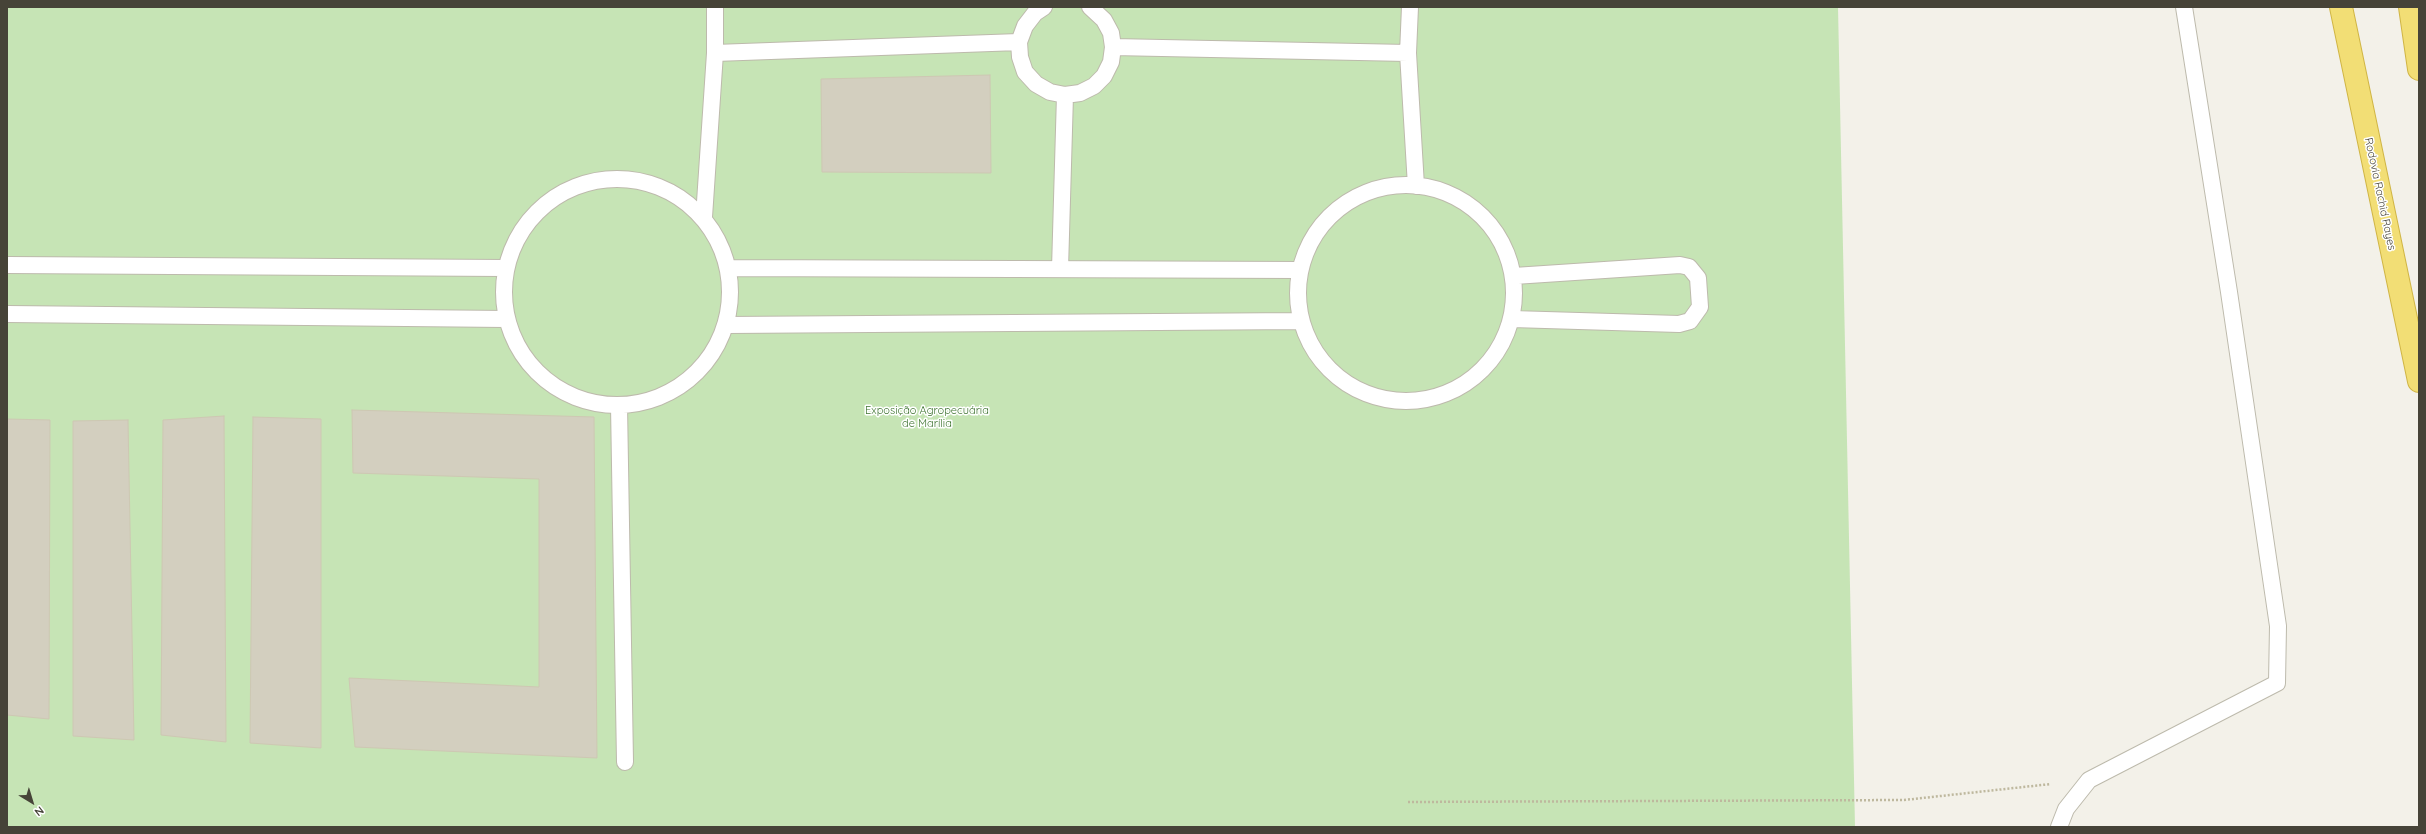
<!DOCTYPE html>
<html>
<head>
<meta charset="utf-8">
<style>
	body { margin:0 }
	#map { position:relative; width:2426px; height:834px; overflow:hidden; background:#f3f1e9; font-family:Quicksand,sans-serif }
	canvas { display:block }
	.frame { position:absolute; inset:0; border:8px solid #464338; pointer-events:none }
	.north { position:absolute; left:12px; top:782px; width:40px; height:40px; -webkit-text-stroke:3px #fff; paint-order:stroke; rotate:142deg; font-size:11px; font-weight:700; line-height:16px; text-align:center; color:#464338 }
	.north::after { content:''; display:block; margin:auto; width:14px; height:18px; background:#464338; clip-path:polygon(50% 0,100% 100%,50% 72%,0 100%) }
</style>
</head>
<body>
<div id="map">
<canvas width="2426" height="834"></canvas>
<div class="frame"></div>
<div class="north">N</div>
</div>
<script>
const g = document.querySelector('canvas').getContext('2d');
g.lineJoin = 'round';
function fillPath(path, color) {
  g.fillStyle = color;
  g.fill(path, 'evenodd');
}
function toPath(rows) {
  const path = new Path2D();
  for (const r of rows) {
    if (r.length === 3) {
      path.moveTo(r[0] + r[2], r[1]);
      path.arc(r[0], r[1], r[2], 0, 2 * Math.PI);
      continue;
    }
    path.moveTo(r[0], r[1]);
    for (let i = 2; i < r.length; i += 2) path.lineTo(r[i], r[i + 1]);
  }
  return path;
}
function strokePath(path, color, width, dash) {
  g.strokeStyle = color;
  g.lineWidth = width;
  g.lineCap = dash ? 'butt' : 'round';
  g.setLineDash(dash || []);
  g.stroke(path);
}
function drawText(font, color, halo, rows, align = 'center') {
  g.font = font + ' Quicksand,sans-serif';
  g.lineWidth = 3;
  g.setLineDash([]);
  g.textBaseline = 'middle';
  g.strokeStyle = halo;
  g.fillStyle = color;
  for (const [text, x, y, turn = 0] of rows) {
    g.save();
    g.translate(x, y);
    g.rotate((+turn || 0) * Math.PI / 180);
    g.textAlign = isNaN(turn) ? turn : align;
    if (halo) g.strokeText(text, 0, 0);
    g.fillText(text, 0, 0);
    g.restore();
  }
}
const green = toPath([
	[7,7,1838,7,1855,827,7,827]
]);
const building = toPath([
	[990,75,991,173,822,172,821,79,990,75],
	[352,410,594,417,597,758,355,747,349,678,539,687,539,479,353,473,352,410],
	[224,416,226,742,161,735,163,420,224,416],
	[253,417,321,419,321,748,250,743,253,417],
	[7,419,50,420,49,719,7,715,7,419],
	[128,420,134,740,73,736,73,421,128,420]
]);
const path = toPath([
	[1408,802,1904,800,2051,784]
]);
const lane = toPath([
	[1044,7,1035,13,1025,26,1019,42,1020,57,1025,72,1036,84,1050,92,1065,95,1080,93,1094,86,1104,76,1111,62,1113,47,1111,33,1104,20,1090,7],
	[1410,7,1408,53,1416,186],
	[1113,47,1408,53],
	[715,53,1019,42],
	[617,292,113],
	[1406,293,108],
	[704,217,715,53,715,7],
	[7,265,505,268],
	[729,268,1300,270],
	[1060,269,1065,95],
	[7,314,506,319],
	[1512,319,1679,324,1690,321,1700,307,1698,278,1689,267,1680,265,1514,276],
	[727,325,1301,321],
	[619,405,625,762],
	[2059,827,2066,809,2089,780,2277,683,2278,626,2229,292,2184,7]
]);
const highway = toPath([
	[2341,7,2419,381],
	[2410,7,2419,69]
]);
const streetNames = [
	["Rodovia Rachid Rayes",2380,194,78]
];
const parkNames = [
	["Exposição Agropecuária",927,411],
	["de Marília",927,424]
];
fillPath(green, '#c6e4b5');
fillPath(building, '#d3cfbf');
strokePath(building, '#cec8b3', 1);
strokePath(lane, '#bdbaac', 18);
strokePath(highway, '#d0b545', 24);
strokePath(path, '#beb89e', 2.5, [2, 2]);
strokePath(lane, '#fff', 16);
strokePath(highway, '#f2de75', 22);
drawText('11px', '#464338', '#fff', streetNames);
drawText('11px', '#3d732f', '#fff', parkNames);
</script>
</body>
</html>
